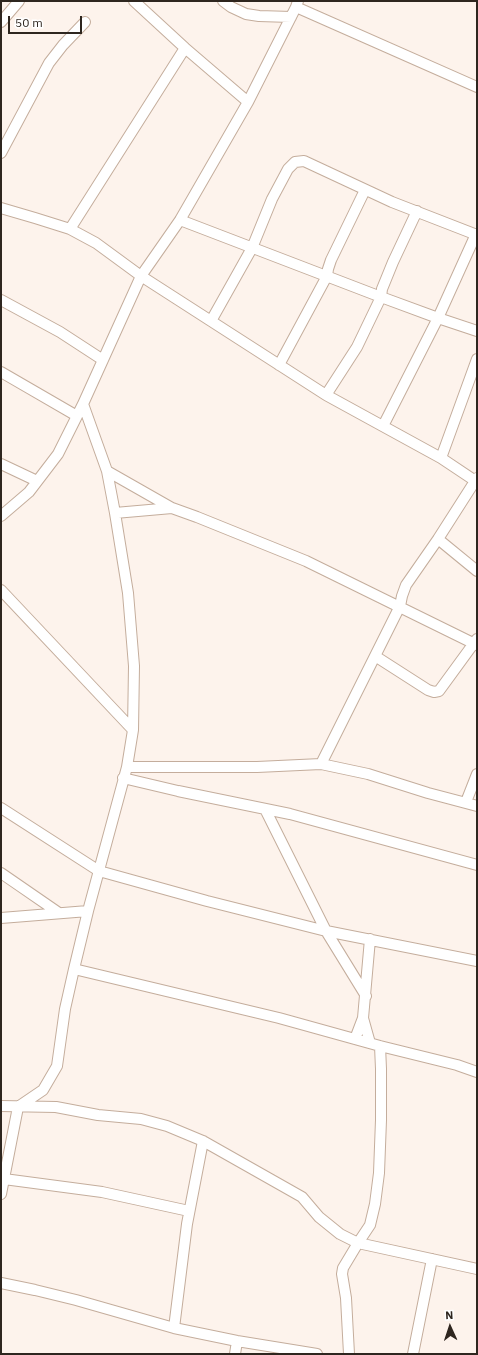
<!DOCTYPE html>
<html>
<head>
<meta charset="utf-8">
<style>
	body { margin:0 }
	#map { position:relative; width:478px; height:1355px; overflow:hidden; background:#fdf3ec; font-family:"IBM Plex Sans",sans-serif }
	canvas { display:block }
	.frame { position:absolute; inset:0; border:2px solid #2e261f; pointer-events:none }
	.north { position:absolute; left:430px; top:1307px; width:40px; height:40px; -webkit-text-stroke:3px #fff; paint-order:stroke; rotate:357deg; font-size:11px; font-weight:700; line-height:16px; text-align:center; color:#2e261f }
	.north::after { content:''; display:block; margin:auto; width:14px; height:18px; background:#2e261f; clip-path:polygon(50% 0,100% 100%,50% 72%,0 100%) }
	.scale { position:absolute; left:8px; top:16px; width:74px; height:18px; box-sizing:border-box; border:2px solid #2e261f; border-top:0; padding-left:5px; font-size:12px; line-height:14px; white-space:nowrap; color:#2e261f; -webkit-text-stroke:3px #fff; paint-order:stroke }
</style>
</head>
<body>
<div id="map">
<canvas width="478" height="1355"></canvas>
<div class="frame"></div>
<div class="north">N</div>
<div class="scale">50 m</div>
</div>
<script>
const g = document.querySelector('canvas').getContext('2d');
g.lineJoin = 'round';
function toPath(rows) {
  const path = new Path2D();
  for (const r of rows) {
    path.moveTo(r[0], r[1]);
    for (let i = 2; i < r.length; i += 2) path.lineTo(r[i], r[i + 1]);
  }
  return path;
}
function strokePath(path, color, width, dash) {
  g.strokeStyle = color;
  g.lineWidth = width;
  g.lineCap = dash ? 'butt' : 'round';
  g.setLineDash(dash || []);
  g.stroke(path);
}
const minor = toPath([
	[134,1,185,48,248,102],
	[223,1,231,7,246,14,259,16,291,17],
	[296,7,477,87],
	[1,22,19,1],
	[1,153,49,63,63,45,85,22],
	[1,208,35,218,70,229,96,243,141,276,326,395,441,458,477,482],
	[180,220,381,297,438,318,477,331],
	[70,229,185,48],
	[1,300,60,332,103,360],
	[211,321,252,248,272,199,288,169,295,162,304,161,392,202,477,235],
	[279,365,327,276,328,269,331,260,365,190],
	[1,372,77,416],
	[326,395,357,347,381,297,382,289,393,262,417,211],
	[383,426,438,318,476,234],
	[441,458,477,359],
	[1,464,37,481],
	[107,471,172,508,197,517,306,561,477,645],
	[115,513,172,508],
	[1,516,29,492,58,454,83,404],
	[438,539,477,571],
	[1,590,133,730],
	[375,656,428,690,434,692,439,691,477,639],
	[321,764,400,606,402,596,406,585,438,539,477,478],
	[127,767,257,767,321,764,368,774,428,793,477,806],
	[123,778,178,791,290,814,477,865],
	[466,802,477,774],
	[1,808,99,871,207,901,326,931,477,961],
	[265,809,326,931,366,996],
	[1,873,59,913],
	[1,918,88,911],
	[74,969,279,1018,380,1046,457,1065,477,1072],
	[363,1018,370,1043],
	[355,1039,363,1018,370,939],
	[380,1046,381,1069,381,1120,379,1173,375,1204,370,1225,358,1243,477,1269],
	[1,1106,56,1107,98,1115,141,1119,167,1126,203,1141,302,1197,319,1217,340,1234,358,1243,343,1268,342,1274,346,1298,349,1354],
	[4,1179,102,1192,189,1211],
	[1,1194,18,1107,43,1090,57,1066,65,1009,74,969,88,911,127,767,133,730,134,666,128,593,115,513,107,471,83,404,141,276,180,220,248,102,296,7,298,1],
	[1,1283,35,1290,76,1300,174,1328,237,1341,317,1354],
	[174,1328,187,1224,203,1141],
	[235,1354,237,1341],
	[413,1354,432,1259]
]);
strokePath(minor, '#c4ad9c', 12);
strokePath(minor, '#fff', 10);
</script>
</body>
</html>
